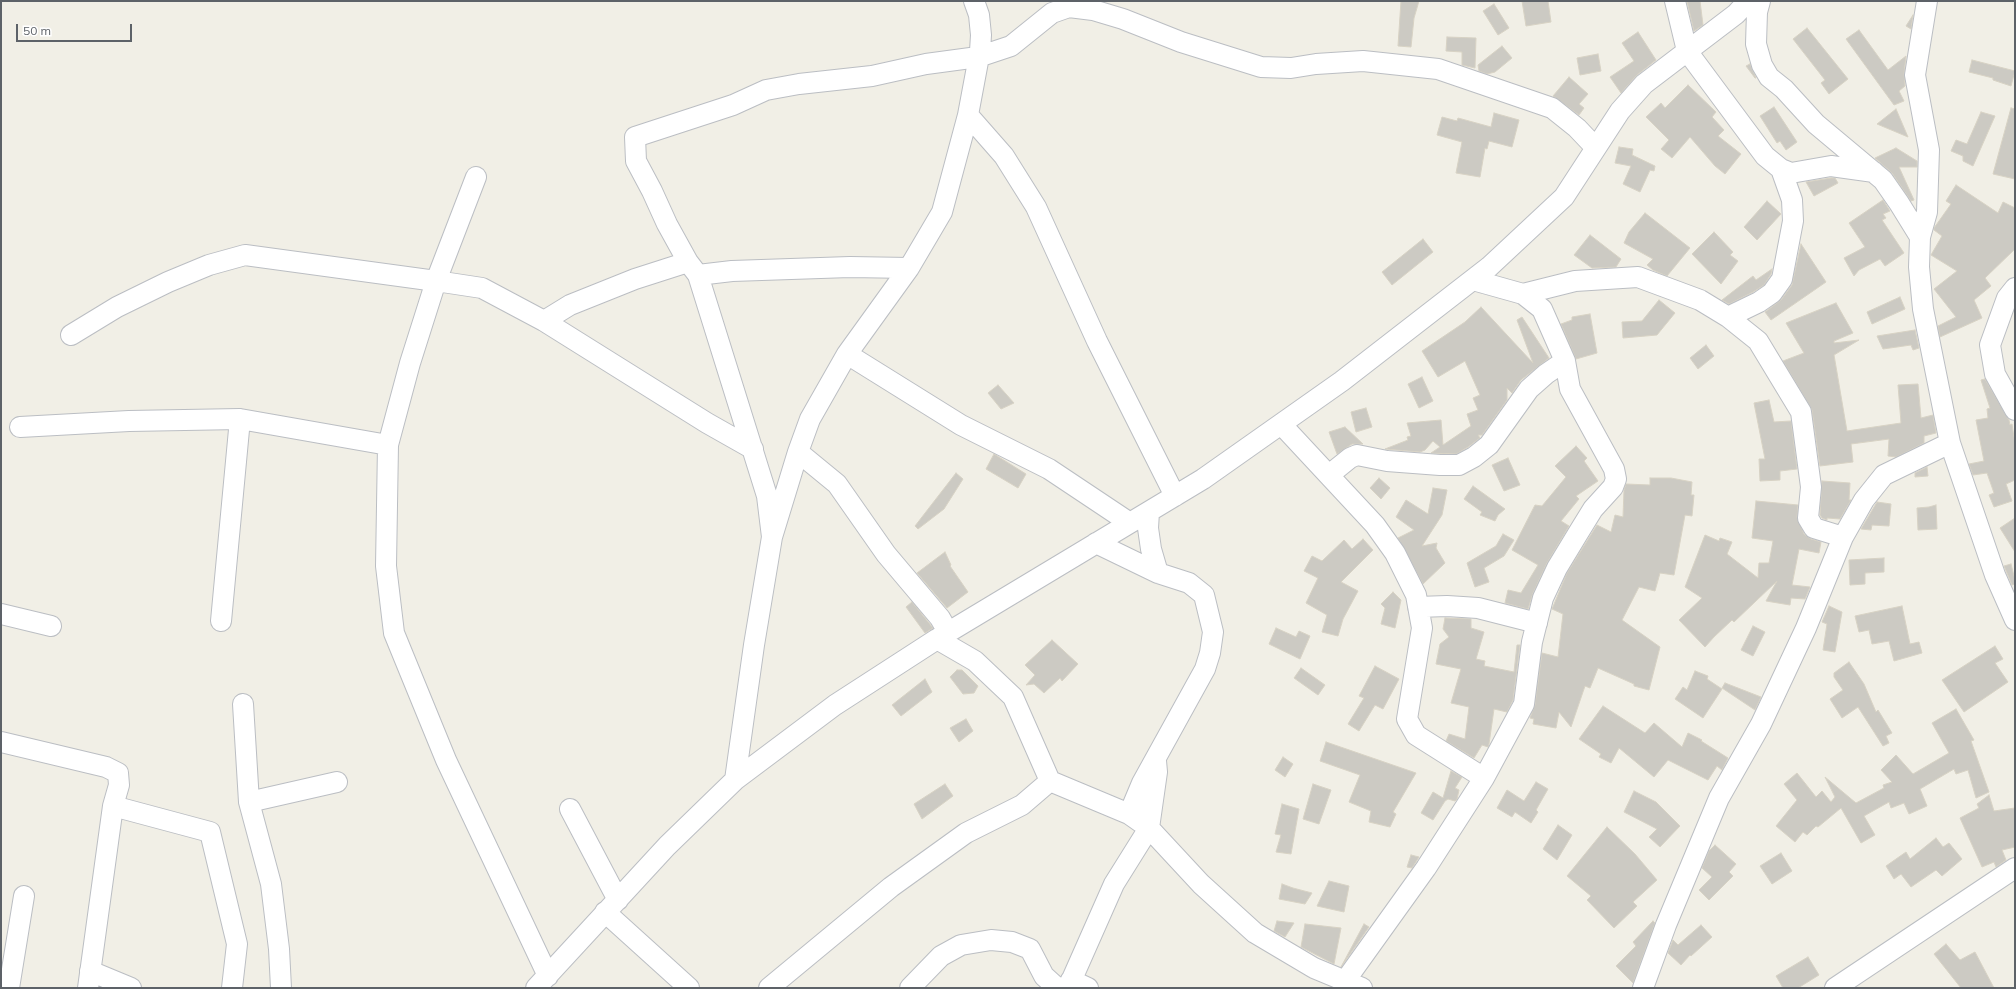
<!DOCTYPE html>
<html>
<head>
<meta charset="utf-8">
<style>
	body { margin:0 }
	#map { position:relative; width:2016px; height:989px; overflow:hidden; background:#f1efe6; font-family:Mulish,sans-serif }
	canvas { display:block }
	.frame { position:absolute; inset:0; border:2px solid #5d6268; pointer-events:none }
	.scale { position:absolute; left:16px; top:24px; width:116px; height:18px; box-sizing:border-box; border:2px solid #5d6268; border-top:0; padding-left:5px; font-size:12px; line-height:14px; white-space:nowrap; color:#5d6268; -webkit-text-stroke:3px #fff; paint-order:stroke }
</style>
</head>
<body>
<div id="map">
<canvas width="2016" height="989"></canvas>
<div class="frame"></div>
<div class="scale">50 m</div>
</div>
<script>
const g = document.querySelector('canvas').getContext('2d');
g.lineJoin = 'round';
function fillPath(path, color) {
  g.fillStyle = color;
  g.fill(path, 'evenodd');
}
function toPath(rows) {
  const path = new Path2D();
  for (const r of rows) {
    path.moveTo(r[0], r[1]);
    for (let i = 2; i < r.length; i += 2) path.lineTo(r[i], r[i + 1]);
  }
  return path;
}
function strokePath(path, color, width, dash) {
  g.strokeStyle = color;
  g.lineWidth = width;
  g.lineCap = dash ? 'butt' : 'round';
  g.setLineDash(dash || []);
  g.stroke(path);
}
const building = toPath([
	[1401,1,1419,1,1414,18,1411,47,1398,46,1401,1],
	[1522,1,1548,1,1551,22,1526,26,1522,1],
	[1687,1,1700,1,1703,25,1694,31,1687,1],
	[1494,4,1509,28,1498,35,1483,11,1494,4],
	[1913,15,1911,29,1906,26,1913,15],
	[1807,28,1848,79,1829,94,1821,83,1825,80,1793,39,1807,28],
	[1859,30,1888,70,1906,56,1904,73,1905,86,1899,91,1904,101,1894,105,1846,39,1859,30],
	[1638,32,1656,60,1637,75,1621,93,1610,77,1634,61,1622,43,1638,32],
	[1447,37,1476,38,1475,68,1462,65,1462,52,1446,51,1447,37],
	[1502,46,1512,58,1495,72,1487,74,1479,71,1478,65,1502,46],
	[1598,54,1601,71,1580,75,1577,58,1598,54],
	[1972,60,2015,71,2011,86,1993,80,1993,78,1969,72,1972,60],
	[1750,64,1756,78,1755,78,1746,66,1750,64],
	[1569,77,1588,94,1579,104,1584,108,1579,115,1553,96,1569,77],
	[1688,85,1716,112,1712,117,1724,130,1718,136,1741,154,1725,174,1715,166,1690,137,1672,158,1661,149,1669,140,1646,117,1661,103,1665,108,1688,85],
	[1774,107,1797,142,1786,150,1780,141,1777,143,1760,116,1774,107],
	[2011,108,2015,109,2015,179,1993,174,2011,108],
	[1896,109,1908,137,1877,124,1896,109],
	[1981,112,1995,116,1973,166,1963,161,1963,156,1951,151,1956,140,1967,144,1981,112],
	[1494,113,1519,120,1512,147,1489,141,1487,149,1485,148,1480,177,1456,173,1462,142,1437,135,1442,117,1457,121,1458,118,1491,127,1494,113],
	[1619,147,1633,149,1632,155,1655,166,1654,171,1650,170,1640,192,1623,184,1631,166,1615,163,1619,147],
	[1896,148,1917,161,1917,167,1899,167,1914,200,1911,201,1892,173,1875,158,1896,148],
	[1831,178,1835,178,1838,183,1814,196,1806,182,1831,178],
	[1956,185,1998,213,2003,202,2015,208,2015,249,1985,278,1991,286,1974,300,1982,318,1940,337,1938,326,1956,317,1934,289,1957,271,1931,255,1942,236,1934,230,1934,228,1951,204,1946,201,1956,185],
	[1883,200,1890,211,1883,214,1886,218,1882,220,1904,253,1885,266,1880,259,1859,270,1854,276,1844,258,1865,247,1849,223,1883,200],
	[1767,201,1781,214,1757,240,1744,227,1767,201],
	[1645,213,1690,248,1667,276,1653,270,1647,265,1653,259,1624,243,1629,232,1645,213],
	[1714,232,1733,252,1730,255,1738,261,1721,284,1692,254,1714,232],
	[1590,235,1621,259,1616,267,1592,268,1574,255,1590,235],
	[1423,239,1433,252,1392,285,1382,272,1423,239],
	[1801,244,1826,282,1771,320,1765,312,1781,300,1792,285,1801,244],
	[1772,269,1771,274,1764,285,1753,292,1729,304,1722,300,1753,276,1756,280,1772,269],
	[1900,297,1905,309,1872,324,1867,312,1900,297],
	[1659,300,1675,313,1657,335,1623,338,1622,322,1642,321,1659,300],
	[1836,303,1853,333,1834,341,1834,343,1859,340,1834,355,1847,431,1901,423,1898,385,1918,384,1921,418,1933,415,1936,433,1924,436,1924,443,1896,457,1888,456,1889,439,1851,444,1853,462,1820,466,1812,410,1783,361,1804,353,1786,323,1836,303],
	[1481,307,1533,363,1517,320,1522,317,1549,358,1521,380,1512,393,1507,388,1507,400,1482,435,1478,435,1480,438,1468,447,1456,454,1431,453,1440,447,1433,441,1425,450,1420,452,1385,449,1408,440,1407,437,1411,436,1407,423,1441,420,1443,445,1471,426,1467,414,1478,410,1473,398,1480,395,1465,361,1438,377,1422,351,1465,322,1481,307],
	[1590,314,1597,353,1576,359,1561,324,1572,320,1572,317,1590,314],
	[1915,330,1919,348,1913,350,1911,345,1883,349,1877,336,1915,330],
	[1706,345,1714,356,1698,369,1690,358,1706,345],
	[1422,377,1433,401,1419,408,1408,384,1422,377],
	[1985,379,2009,420,2010,425,2012,424,2015,444,2015,480,2006,484,2012,501,1994,507,1989,495,1994,493,1987,473,1973,475,1969,464,1984,461,1976,420,1988,418,1987,409,1990,408,1981,380,1985,379],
	[998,385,1014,403,1001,409,988,393,998,385],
	[1769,400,1774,422,1791,421,1797,469,1780,471,1780,480,1760,481,1759,459,1765,459,1754,403,1769,400],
	[1366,408,1372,427,1356,432,1351,412,1366,408],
	[1345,427,1363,444,1352,444,1337,454,1329,432,1345,427],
	[1576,446,1587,458,1584,461,1598,481,1576,496,1579,499,1561,521,1569,526,1547,563,1533,593,1528,609,1505,603,1508,590,1521,593,1538,565,1512,550,1535,505,1542,506,1566,477,1555,466,1576,446],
	[994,454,1026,474,1018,488,986,469,994,454],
	[1508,458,1520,485,1504,491,1492,465,1508,458],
	[1927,467,1928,476,1915,477,1915,473,1927,467],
	[956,473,963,479,944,509,918,529,915,526,956,473],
	[1379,478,1390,488,1381,499,1370,488,1379,478],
	[1650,478,1671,478,1692,482,1691,495,1694,495,1692,516,1685,515,1674,575,1660,573,1655,591,1639,587,1622,620,1660,647,1649,690,1634,686,1634,684,1598,668,1590,688,1585,686,1571,727,1559,712,1556,728,1533,724,1534,719,1530,718,1535,705,1542,653,1558,657,1563,614,1552,609,1567,573,1597,525,1611,532,1615,515,1623,517,1624,490,1626,484,1650,485,1650,478],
	[1822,481,1850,483,1849,500,1851,500,1840,519,1827,518,1827,520,1822,518,1820,515,1822,481],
	[1473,486,1505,509,1498,515,1495,521,1480,515,1482,512,1464,499,1473,486],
	[1433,488,1447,490,1442,515,1422,546,1437,543,1436,548,1445,563,1423,584,1398,538,1414,530,1396,517,1406,500,1428,514,1433,488],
	[1756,501,1798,505,1797,517,1804,534,1811,539,1821,542,1819,553,1799,549,1792,585,1810,587,1805,599,1791,598,1790,605,1766,601,1777,581,1734,622,1732,620,1714,637,1705,647,1679,620,1702,598,1685,587,1705,535,1719,541,1720,538,1732,542,1727,554,1758,578,1759,563,1769,563,1773,541,1752,538,1756,501],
	[1877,502,1891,504,1889,526,1872,525,1871,530,1861,529,1877,502],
	[1936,505,1937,529,1918,530,1917,508,1929,507,1936,505],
	[2015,518,2015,552,2000,528,2015,518],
	[1503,534,1514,540,1504,556,1484,568,1489,582,1475,587,1467,563,1496,546,1503,534],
	[1363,539,1373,550,1341,582,1358,591,1343,619,1338,636,1322,632,1327,615,1306,603,1318,578,1304,571,1312,556,1322,561,1344,540,1352,549,1363,539],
	[945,552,951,565,950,566,968,592,947,608,917,573,945,552],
	[1884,558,1884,572,1865,573,1865,584,1850,585,1849,560,1884,558],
	[2011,564,2015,580,2015,584,2012,585,2004,566,2011,564],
	[1393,592,1401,600,1395,628,1381,624,1385,608,1381,604,1393,592],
	[912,602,933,628,925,633,906,607,912,602],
	[1829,606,1842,612,1835,652,1823,650,1827,624,1822,622,1829,606],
	[1902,606,1910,644,1919,642,1922,653,1894,661,1889,641,1872,644,1869,630,1859,632,1855,616,1902,606],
	[1445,618,1471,619,1471,628,1484,632,1476,659,1485,661,1484,666,1514,672,1517,645,1520,645,1513,700,1507,712,1494,709,1489,744,1488,747,1482,745,1474,758,1446,741,1449,734,1465,739,1469,707,1451,703,1461,669,1436,664,1440,644,1449,637,1443,629,1445,618],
	[1753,626,1765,632,1753,656,1741,650,1753,626],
	[1276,628,1296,637,1299,631,1310,636,1300,659,1269,644,1276,628],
	[1052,640,1078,664,1062,681,1060,678,1044,693,1034,684,1026,685,1035,675,1025,665,1052,640],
	[1995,646,2003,659,1995,663,2008,682,1964,712,1942,680,1995,646],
	[1849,662,1864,684,1876,712,1878,710,1892,733,1886,736,1889,743,1883,746,1858,707,1842,718,1830,699,1843,690,1834,677,1834,673,1849,662],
	[1375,666,1399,679,1383,709,1375,705,1359,731,1348,724,1364,698,1359,696,1375,666],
	[1301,668,1325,685,1318,695,1294,678,1301,668],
	[957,670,962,670,978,686,974,693,963,694,950,677,957,670],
	[1695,671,1708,676,1707,679,1722,689,1703,718,1675,699,1683,687,1687,690,1695,671],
	[925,679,932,692,901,716,892,705,925,679],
	[1725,683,1761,697,1755,710,1722,688,1725,683],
	[1603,706,1645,733,1654,723,1682,747,1688,733,1702,740,1701,741,1728,758,1722,770,1717,766,1708,780,1668,760,1654,777,1619,748,1611,763,1599,757,1601,754,1579,739,1603,706],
	[1956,709,1974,740,1971,741,1989,792,1976,798,1968,770,1956,774,1954,769,1920,789,1927,806,1909,814,1904,803,1891,808,1889,802,1864,816,1875,835,1861,843,1841,808,1818,827,1816,826,1807,835,1803,832,1795,842,1776,826,1797,800,1784,784,1797,773,1816,797,1822,791,1831,802,1835,797,1825,777,1856,803,1884,788,1883,785,1892,782,1881,770,1896,755,1913,774,1949,753,1932,723,1956,709],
	[966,719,973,731,959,742,950,728,966,719],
	[1326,742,1416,773,1393,812,1396,814,1390,827,1369,822,1371,811,1349,802,1360,775,1320,761,1326,742],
	[1283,757,1293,764,1285,777,1275,770,1283,757],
	[1451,771,1462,777,1455,788,1459,790,1457,799,1455,801,1448,799,1445,801,1433,820,1421,813,1433,792,1443,798,1451,771],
	[1536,782,1548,789,1536,810,1538,812,1531,823,1515,812,1512,817,1497,808,1507,790,1524,801,1536,782],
	[945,784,953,796,922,819,914,804,945,784],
	[1313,784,1331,790,1319,824,1303,819,1313,784],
	[1634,791,1656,802,1680,826,1660,847,1649,837,1657,829,1624,812,1634,791],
	[1989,795,1994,811,2015,808,2015,847,2002,850,2006,860,1996,867,1994,862,1982,867,1960,818,1979,808,1977,804,1989,795],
	[1282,804,1299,809,1291,854,1276,852,1281,835,1275,834,1282,804],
	[1558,825,1572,835,1557,860,1543,849,1558,825],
	[1607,827,1635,854,1657,880,1633,902,1637,906,1614,928,1587,900,1591,896,1567,876,1607,827],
	[1936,838,1943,847,1949,843,1962,859,1942,876,1936,870,1911,887,1901,874,1894,879,1886,866,1906,852,1910,859,1936,838],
	[1715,845,1736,864,1729,872,1733,876,1709,900,1699,890,1712,877,1702,868,1709,851,1715,845],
	[1781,853,1792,871,1772,884,1760,866,1781,853],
	[1411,855,1419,857,1412,868,1407,867,1411,855],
	[1329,881,1349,886,1344,912,1317,906,1329,881],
	[1282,884,1293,888,1312,893,1305,904,1279,899,1282,884],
	[1277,921,1294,923,1285,937,1274,931,1277,921],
	[1653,921,1655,923,1633,983,1616,966,1636,946,1633,942,1653,921],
	[1305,924,1341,928,1334,964,1301,947,1305,924],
	[1364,924,1369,927,1341,967,1364,924],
	[1701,925,1712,937,1691,956,1690,955,1681,965,1668,953,1673,940,1678,945,1701,925],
	[1946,944,1960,960,1975,952,1994,988,1961,988,1934,954,1946,944],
	[1808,957,1819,975,1798,988,1783,988,1776,976,1808,957]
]);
const minor = toPath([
	[1675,1,1687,51,1765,156,1781,169,1791,173,1831,166,1874,172],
	[1760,1,1757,12,1756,44,1762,65,1769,77,1784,89,1816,124,1883,180,1899,203,1920,237],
	[1927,1,1915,75,1929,150,1927,212,1920,237,1919,267,1923,309,1950,443,1995,575,2015,620],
	[968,115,1004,156,1036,207,1097,341,1175,496],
	[698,275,732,271,850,267,909,268],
	[2015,288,2007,298,1990,345,1995,374,2015,410],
	[1523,294,1575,281,1638,277,1700,300,1728,317,1758,341,1801,412,1811,487,1808,518,1814,528,1843,537],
	[1728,317,1759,302,1772,293,1782,279,1793,221,1792,200,1781,169],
	[544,321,570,305,635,279,688,262],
	[71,335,117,307,168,282,209,265,245,255,436,281,476,177],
	[847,354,961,425,1049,469,1130,523],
	[1281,424,1375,525,1395,553,1416,595,1422,628,1407,719,1416,735,1484,778],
	[20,427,129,421,240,419,388,445],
	[798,452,837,484,886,554,940,618,948,632],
	[1329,475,1350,458,1357,455,1387,461,1440,465,1459,465,1474,457,1489,445,1529,389,1546,374,1565,361],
	[1149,512,1148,528,1151,549,1158,573],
	[772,537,767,496,698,275,688,262,667,224,652,191,636,161,635,137,733,105,766,90,799,84,872,76,926,64,978,57,1011,46,1052,13,1069,7,1093,10,1123,19,1181,42,1261,67,1291,68,1316,64,1363,61,1438,69,1552,108,1577,128,1595,147],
	[1096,543,1158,573,1189,583,1204,595,1213,632,1210,653,1205,669,1142,783,1129,814],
	[1418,607,1447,606,1478,608,1537,623],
	[1,614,51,626],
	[221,621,240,419],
	[937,639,975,661,1013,697,1050,781,1129,814,1149,828,1201,884,1255,933,1314,968,1362,988],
	[243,704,249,802,271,884,279,949,281,988],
	[1,742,106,767,118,773,119,785,113,806,88,988],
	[735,780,754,645,772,537,798,452,810,419,847,354,909,268,942,212,968,115,980,51,981,35,979,15,974,1],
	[249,802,337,782],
	[113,806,210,832,237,944,232,988],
	[570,809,618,900],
	[605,912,689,988],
	[90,971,131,988],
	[548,976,446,760,394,633,386,566,388,445,410,363,436,281,482,288,544,321,707,423,753,449],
	[1071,980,1088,988],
	[1345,981,1426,868,1484,778,1524,704,1532,642,1543,598,1557,568,1577,535,1593,509,1613,487,1616,479,1614,469,1570,389,1565,361,1542,309,1523,294,1473,280],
	[9,988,24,896],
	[536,988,667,846,735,780,835,705,937,639,1203,479,1342,381,1489,267,1564,197,1620,111,1644,84,1736,14,1748,1],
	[769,988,891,887,966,833,1022,805,1050,781],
	[910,988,941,956,961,945,991,940,1012,942,1030,949,1044,976,1055,986,1061,988],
	[1068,988,1114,884,1149,828,1157,772,1156,761],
	[1643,988,1666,925,1719,798,1761,724,1806,628,1843,537,1864,500,1884,475,1950,443],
	[1835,988,2015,868]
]);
fillPath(building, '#cccac3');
strokePath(building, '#d7d2c4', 1);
strokePath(minor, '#bbbec3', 22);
strokePath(minor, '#fff', 20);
</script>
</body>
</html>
